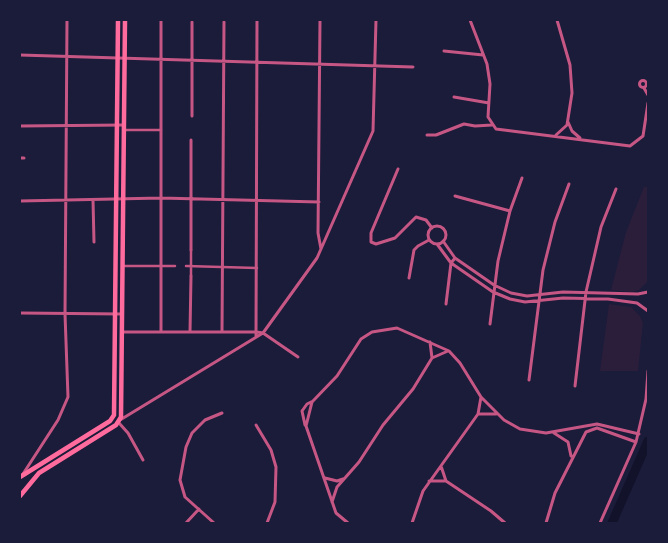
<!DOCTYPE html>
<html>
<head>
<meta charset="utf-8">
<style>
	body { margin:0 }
	#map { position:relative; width:668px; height:543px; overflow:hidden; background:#1b1b3a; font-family:"IBM Plex Sans",sans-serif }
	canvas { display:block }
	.frame { position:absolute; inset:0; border:21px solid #1b1b3a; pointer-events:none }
</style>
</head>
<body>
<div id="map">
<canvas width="668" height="543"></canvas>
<div class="frame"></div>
</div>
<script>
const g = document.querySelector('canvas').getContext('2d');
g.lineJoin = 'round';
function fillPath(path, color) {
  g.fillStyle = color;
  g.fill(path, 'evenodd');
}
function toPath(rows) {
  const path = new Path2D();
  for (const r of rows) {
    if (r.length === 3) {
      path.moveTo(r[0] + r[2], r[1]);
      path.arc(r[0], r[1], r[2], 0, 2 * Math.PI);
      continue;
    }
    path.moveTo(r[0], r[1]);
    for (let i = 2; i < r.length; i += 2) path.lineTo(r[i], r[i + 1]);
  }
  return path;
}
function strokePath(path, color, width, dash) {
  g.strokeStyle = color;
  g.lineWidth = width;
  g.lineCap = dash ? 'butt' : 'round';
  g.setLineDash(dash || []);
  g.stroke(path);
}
const green = toPath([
	[644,187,648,187,648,281,639,290,632,292,611,290,626,232],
	[609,304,631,307,640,316,643,323,638,371,600,371]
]);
const river = toPath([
	[612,523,648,441]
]);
const pedestrian = toPath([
	[124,130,161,130],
	[123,266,175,266],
	[186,266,257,268],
	[191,276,191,250]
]);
const minor = toPath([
	[320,20,318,233,321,249],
	[470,20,487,64,490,84,488,117,496,129,630,146,643,136,648,103],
	[444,51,483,55],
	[20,55,413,67],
	[643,84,3.5],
	[644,88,648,95],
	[454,97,489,103],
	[192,116,192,22],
	[568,122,572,131,580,138],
	[20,126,124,125],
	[427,135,436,135,464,124,475,126,492,125],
	[556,135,567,125,572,93,570,65,557,20],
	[20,158,24,158],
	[398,169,371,233,371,242,376,244,395,238,416,217,426,220,432,228],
	[455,196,510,211],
	[93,200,94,242],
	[20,201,161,198,319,202],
	[437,235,9],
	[443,241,455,258,494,285,511,293,527,296,563,292,638,294,648,292],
	[437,244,451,263,493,292,510,299,525,302,563,298,608,299,637,303,648,311],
	[191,250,191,140],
	[409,278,414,250,418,246,429,240],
	[446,304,451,263,455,258],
	[20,313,122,314],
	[490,324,498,261,510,211,522,178],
	[161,331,161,21],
	[123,332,257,332,263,333,298,357],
	[190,332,191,276],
	[222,332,224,22],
	[256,336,257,20],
	[430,342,432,358],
	[529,380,543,270,555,222,569,184],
	[575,386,586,292,601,227,616,189],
	[478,414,496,414],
	[120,420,263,333,317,258,373,131,376,20],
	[119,423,128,433,143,460],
	[256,425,271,450,276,467,275,502,267,523],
	[305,425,302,411,307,404,311,402],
	[554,433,568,442,571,456],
	[441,466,446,481,491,511,505,523],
	[23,474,58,420,68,397,65,314,67,20],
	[325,478,337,481,343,479],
	[429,481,446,481],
	[332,502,337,487,359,462,383,425,413,389,432,358,448,351],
	[186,523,199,509],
	[214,523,185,497,180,480,186,447,192,433,205,420,222,413],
	[348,523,336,513,306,426,312,402,337,376,361,339,372,332,397,328,449,351,460,363,481,397,504,420,520,429,546,433,597,424,639,434],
	[412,523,423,491,478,414,481,397],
	[546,523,555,493,586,432,597,428,636,442],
	[600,523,636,442,646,399,648,371]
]);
const secondary = toPath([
	[20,477,110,421,114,415,118,20],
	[20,496,39,473,116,425,121,417,125,20]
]);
fillPath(green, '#2a1e3b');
strokePath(river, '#12122b', 9);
strokePath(pedestrian, '#c65784', 2.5);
strokePath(minor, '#c65784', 3);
strokePath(secondary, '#ff6b9d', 4.5);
</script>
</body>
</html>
